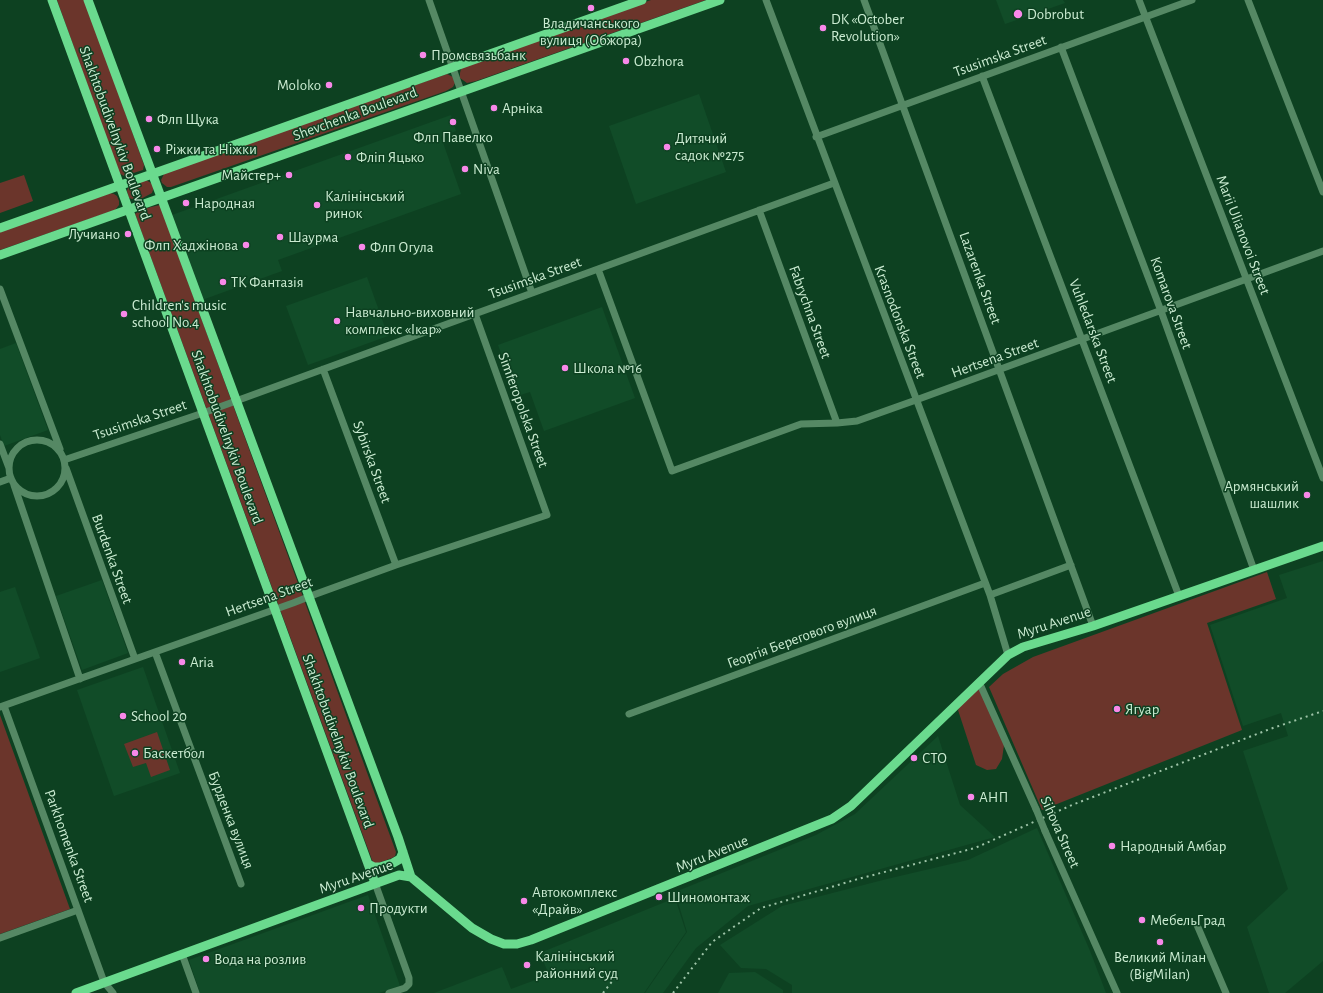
<!DOCTYPE html>
<html>
<head>
<meta charset="utf-8">
<style>
	body { margin:0 }
	canvas { display:block; background:#0d4121 }
</style>
</head>
<body>
<canvas width="1323" height="993"></canvas>
<script>
const g = document.querySelector('canvas').getContext('2d');
g.lineJoin = 'round';
function fillPath(path, color) {
  g.fillStyle = color;
  g.fill(path, 'evenodd');
}
function toPath(rows) {
  const path = new Path2D();
  for (const r of rows) {
    if (r.length === 3) {
      path.moveTo(r[0] + r[2], r[1]);
      path.arc(r[0], r[1], r[2], 0, 2 * Math.PI);
      continue;
    }
    path.moveTo(r[0], r[1]);
    for (let i = 2; i < r.length; i += 2) path.lineTo(r[i], r[i + 1]);
  }
  return path;
}
function strokePath(path, color, width, dash) {
  g.strokeStyle = color;
  g.lineWidth = width;
  g.lineCap = dash ? 'butt' : 'round';
  g.setLineDash(dash || []);
  g.stroke(path);
}
function drawText(font, color, halo, rows, align = 'center') {
  g.font = font + ' "Alegreya Sans",sans-serif';
  g.lineWidth = 3;
  g.setLineDash([]);
  g.textBaseline = 'middle';
  g.strokeStyle = halo;
  g.fillStyle = color;
  for (const [text, x, y, turn = 0] of rows) {
    g.save();
    g.translate(x, y);
    g.rotate((+turn || 0) * Math.PI / 180);
    g.textAlign = isNaN(turn) ? turn : align;
    if (halo) g.strokeText(text, 0, 0);
    g.fillText(text, 0, 0);
    g.restore();
  }
}
const built = toPath([
	[996,0,1063,0,1065,3,1005,24],
	[699,94,726,172,636,204,609,126],
	[451,115,456,131,441,137,461,194,278,260,282,271,202,300,172,215],
	[367,277,388,336,308,365,286,306],
	[602,307,635,398,544,431,530,392,517,396,498,345],
	[16,343,48,430,4,446,0,435,0,349],
	[1323,561,1323,961,1285,993,1269,993,1247,927,1288,889,1243,751,1288,736,1281,713,1243,726,1210,625,1287,598,1279,575],
	[102,580,128,653,82,670,56,596],
	[15,587,40,658,0,672,0,592],
	[143,667,180,773,114,796,77,690],
	[938,736,960,805,995,837,748,906,696,948,663,993,645,993,687,932,675,892,816,835,855,814],
	[1037,828,1090,951,1106,993,792,993,792,985,766,969,741,968,720,945,782,906,887,879,968,860],
	[368,895,400,986,379,993,200,993,189,960],
	[675,898,686,932,644,993,434,993,502,967,511,989,549,975,540,953],
	[755,972,783,990,783,993,718,993,729,973]
]);
const green = toPath([
	[57,0,85,0,144,165,143,170,124,176,119,173],
	[651,0,706,0,476,81,467,83,460,78,460,73,461,69,465,65,471,63],
	[447,74,453,77,455,83,453,87,446,91,171,187,167,187,162,183,161,180,165,172],
	[24,175,33,201,0,213,0,183],
	[146,180,151,183,153,186,153,190,152,193,139,200,135,200,129,198,127,191,128,188,131,185],
	[110,193,114,194,117,196,119,201,119,205,115,210,0,250,0,232],
	[160,205,396,852,395,856,392,858,378,863,374,863,372,860,135,214,141,210,151,207],
	[1267,572,1276,599,1207,623,1242,730,1042,810,989,687,1003,674,1033,657],
	[976,689,984,691,1005,738,1002,759,996,769,987,770,976,765,958,710,962,702],
	[0,715,70,909,0,934],
	[157,732,170,770,151,777,146,763,133,767,124,744]
]);
const minor = toPath([
	[429,0,532,293],
	[766,0,990,595,1008,655],
	[864,0,1093,626],
	[1139,0,1323,478],
	[1248,0,1323,192],
	[1061,47,1161,311,1254,570],
	[982,76,1179,596],
	[816,137,1192,0],
	[759,210,837,423],
	[598,269,672,471,801,424,837,423,857,421,916,400,1323,251],
	[0,289,60,449],
	[323,369,396,565],
	[37,468,28],
	[0,444,9,468],
	[64,460,203,413,834,183],
	[66,468,135,659],
	[0,482,11,478],
	[14,485,80,679],
	[990,595,1071,565],
	[155,652,241,884],
	[979,682,1036,809],
	[4,706,104,982,113,993],
	[0,707,293,603,316,594,396,565,547,515,475,314],
	[629,714,985,583],
	[1045,831,1117,993],
	[375,883,409,978,409,984,405,988,389,993],
	[1197,925,1226,993],
	[0,938,78,910],
	[182,954,196,993]
]);
const major = toPath([
	[52,0,375,883],
	[88,0,398,837,411,877],
	[0,228,642,0],
	[0,255,720,0],
	[368,864,374,867,380,867,393,863,400,859,403,852],
	[76,993,399,875,411,877,472,928,491,939,504,944,517,944,531,940,832,819,851,806,1008,655,1023,647,1093,626,1323,546]
]);
const rail = toPath([
	[603,993,617,975],
	[673,993,712,942,761,908,858,879,975,848,1072,805,1270,729,1323,711]
]);
const minorBridge = toPath([
	[1036,809,1045,831]
]);
const markers = [
	[591,8,4,"#f888e9"],
	[1018,14,5,"#f888e9"],
	[823,28,4,"#f888e9"],
	[423,55,4,"#f888e9"],
	[626,61,4,"#f888e9"],
	[329,85,4,"#f888e9"],
	[494,108,4,"#f888e9"],
	[149,119,4,"#f888e9"],
	[453,122,4,"#f888e9"],
	[667,147,4,"#f888e9"],
	[157,149,4,"#f888e9"],
	[348,157,4,"#f888e9"],
	[465,169,4,"#f888e9"],
	[289,175,4,"#f888e9"],
	[186,203,4,"#f888e9"],
	[317,205,4,"#f888e9"],
	[128,234,4,"#f888e9"],
	[280,237,4,"#f888e9"],
	[246,245,4,"#f888e9"],
	[362,247,4,"#f888e9"],
	[223,282,4,"#f888e9"],
	[124,314,4,"#f888e9"],
	[337,321,4,"#f888e9"],
	[565,368,4,"#f888e9"],
	[1307,495,4,"#f888e9"],
	[182,662,4,"#f888e9"],
	[1117,709,4,"#f888e9"],
	[123,716,4,"#f888e9"],
	[135,753,4,"#f888e9"],
	[914,758,4,"#f888e9"],
	[971,797,4,"#f888e9"],
	[1112,846,4,"#f888e9"],
	[659,897,4,"#f888e9"],
	[524,901,4,"#f888e9"],
	[361,908,4,"#f888e9"],
	[1142,920,4,"#f888e9"],
	[1160,942,4,"#f888e9"],
	[206,959,4,"#f888e9"],
	[527,965,4,"#f888e9"]
];
const poiNames = [
	["Dobrobut",1027,14],
	["DK «October",831,19],
	["Revolution»",831,36],
	["Владичанського",591,23,"center"],
	["вулиця (Обжора)",591,40,"center"],
	["Промсвязьбанк",431,55],
	["Obzhora",634,61],
	["Moloko",321,85,"right"],
	["Арніка",502,108],
	["Флп Щука",157,119],
	["Флп Павелко",453,137,"center"],
	["Дитячий",675,138],
	["садок №275",675,155],
	["Ріжки та Ніжки",165,149],
	["Фліп Яцько",356,157],
	["Niva",473,169],
	["Майстер+",281,175,"right"],
	["Калінінський",325,196],
	["ринок",325,213],
	["Народная",194,203],
	["Лучиано",120,234,"right"],
	["Шаурма",288,237],
	["Флп Хаджінова",238,245,"right"],
	["Флп Огула",370,247],
	["ТК Фантазія",231,282],
	["Children's music",132,305],
	["school No.4",132,322],
	["Навчально-виховний",345,312],
	["комплекс «Ікар»",345,329],
	["Школа №16",573,368],
	["Армянський",1299,486,"right"],
	["шашлик",1299,503,"right"],
	["Aria",190,662],
	["Ягуар",1125,709],
	["School 20",131,716],
	["Баскетбол",143,753],
	["СТО",922,758],
	["АНП",979,797],
	["Народный Амбар",1120,846],
	["Автокомплекс",532,892],
	["«Драйв»",532,909],
	["Шиномонтаж",667,897],
	["Продукти",369,908],
	["МебельГрад",1150,920],
	["Калінінський",535,956],
	["районний суд",535,973],
	["Великий Мілан",1160,957,"center"],
	["(BigMilan)",1160,974,"center"],
	["Вода на розлив",214,959]
];
const streetNames = [
	["Tsusimska Street",1000,56,-20],
	["Shevchenka Boulevard",355,114,-20],
	["Shakhtobudivelnykiv Boulevard",115,133,70],
	["Marii Ulianovoi Street",1243,235,69],
	["Tsusimska Street",535,278,-20],
	["Lazarenka Street",980,278,70],
	["Komarova Street",1171,303,70],
	["Fabrychna Street",810,312,70],
	["Krasnodonska Street",900,322,69],
	["Vuhledarska Street",1093,331,69],
	["Hertsena Street",995,358,-20],
	["Simferopolska Street",523,410,70],
	["Tsusimska Street",140,420,-19],
	["Shakhtobudivelnykiv Boulevard",227,437,70],
	["Sybirska Street",372,462,70],
	["Burdenka Street",112,559,70],
	["Hertsena Street",269,597,-20],
	["Myru Avenue",1054,623,-18],
	["Георгія Берегового вулиця",802,637,-20],
	["Shakhtobudivelnykiv Boulevard",338,741,70],
	["Бурденка вулиця",231,820,69],
	["Sihova Street",1060,832,66],
	["Parkhomenka Street",69,846,70],
	["Myru Avenue",712,854,-22],
	["Myru Avenue",356,877,-19]
];
fillPath(built, '#114c28');
fillPath(green, '#6b352b');
strokePath(minor, '#558864', 7);
strokePath(major, '#6ada8e', 9);
strokePath(rail, '#9ec4a8', 2, [2, 4]);
strokePath(minorBridge, '#558864', 7);
for (const [x, y, r, color] of markers) {
  const dot = new Path2D();
  dot.arc(x, y, r, 0, 2 * Math.PI);
  g.fillStyle = color;
  g.fill(dot);
  strokePath(dot, '#0d4121', 1.5);
}
drawText('15px', '#cbecd2', '#0d4121', poiNames, 'left');
drawText('15px', '#cbecd2', '#0d4121', streetNames);
</script>
</body>
</html>
